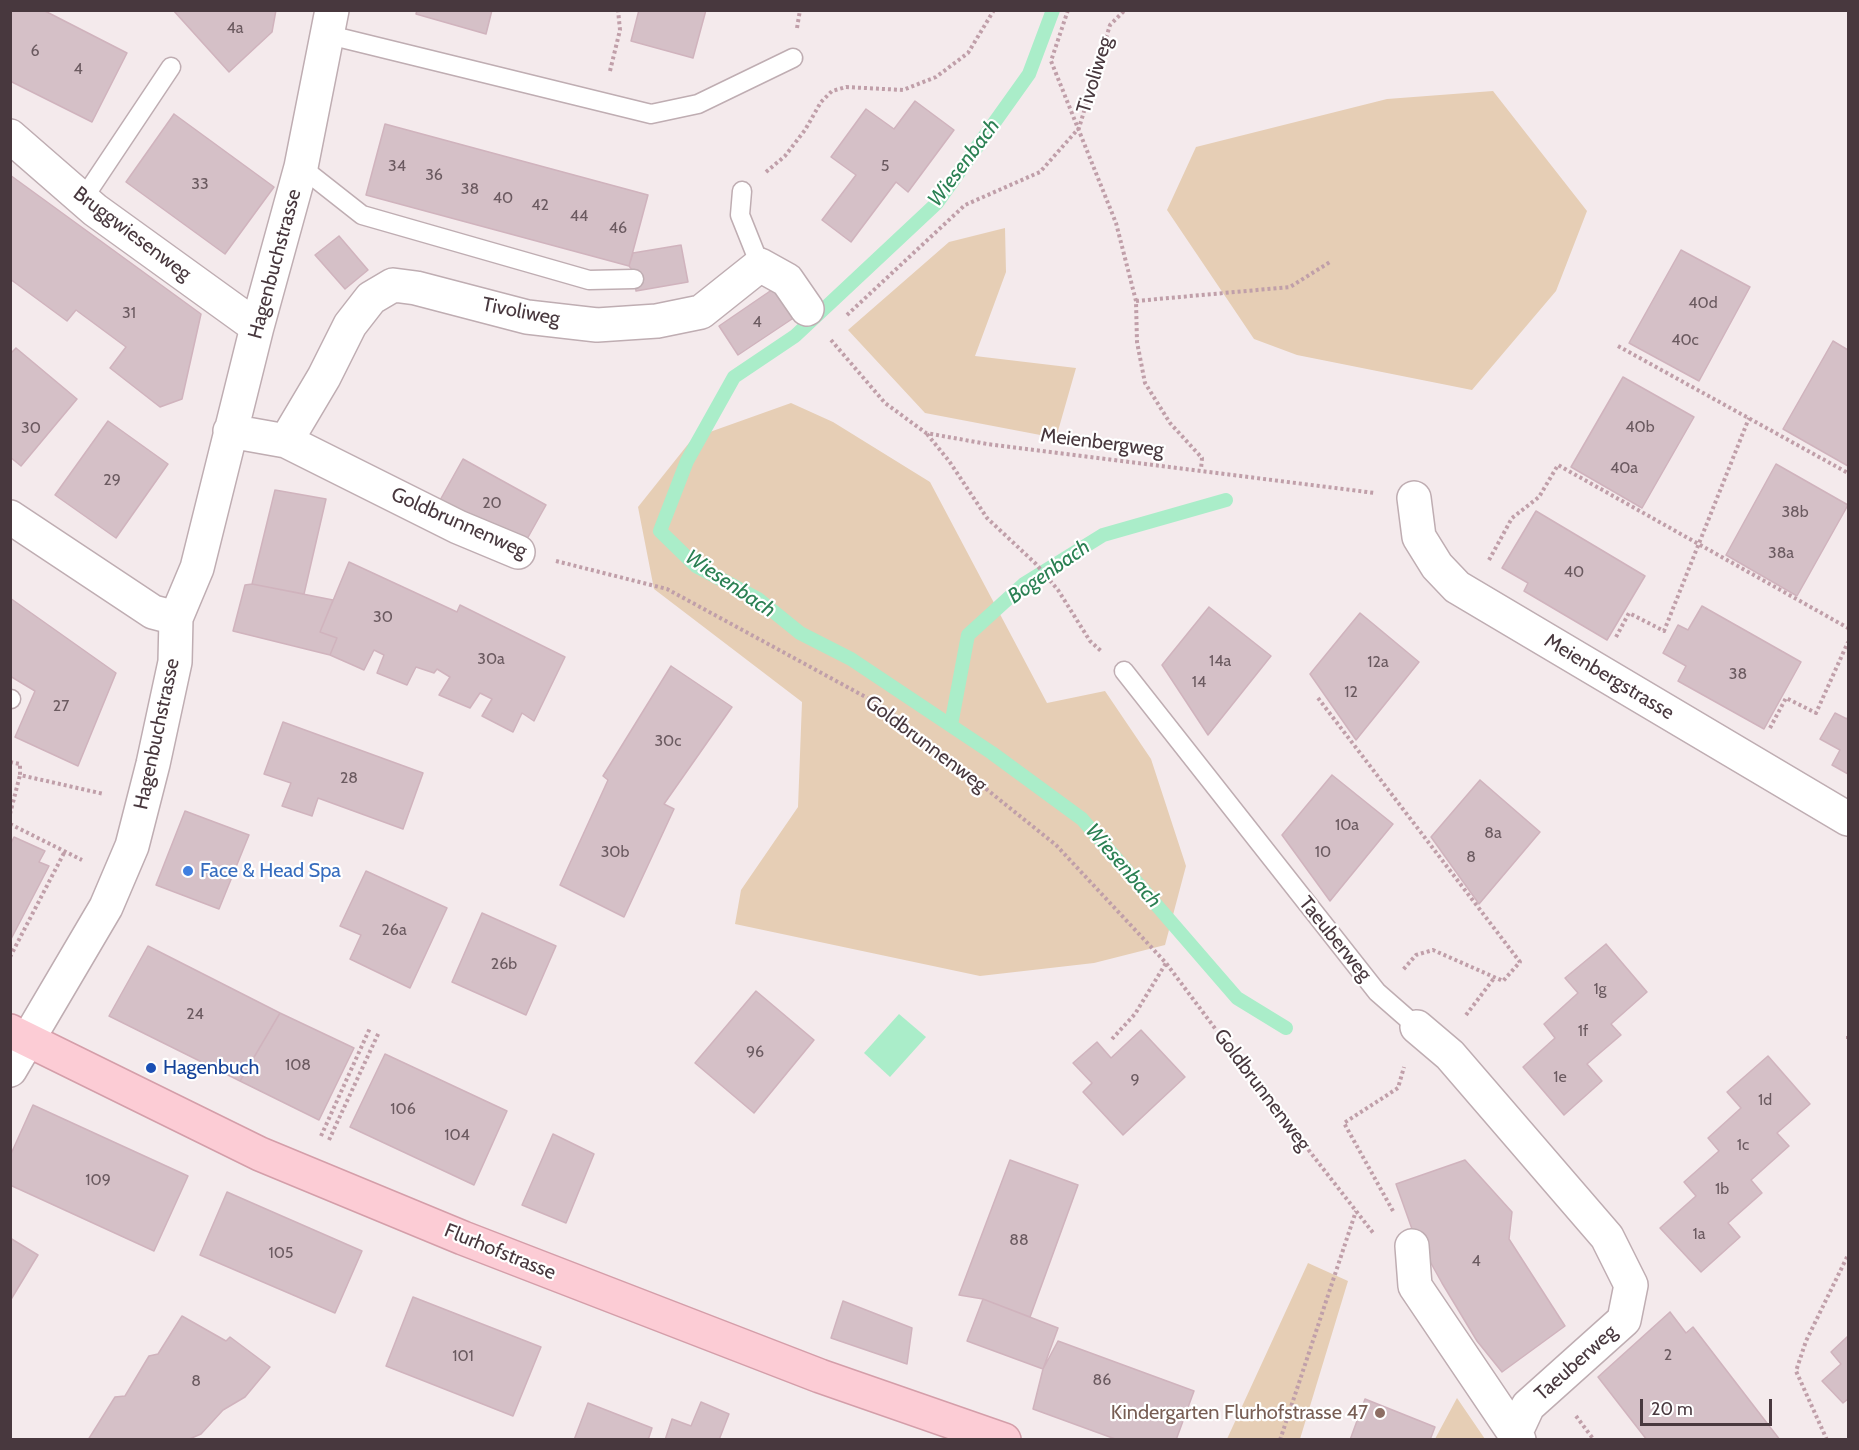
<!DOCTYPE html>
<html>
<head>
<meta charset="utf-8">
<style>
	body { margin:0 }
	#map { position:relative; width:1859px; height:1450px; overflow:hidden; background:#f4eaec; font-family:Cabin,sans-serif }
	canvas { display:block }
	.frame { position:absolute; inset:0; border:12px solid #48383e; pointer-events:none }
	.scale { position:absolute; left:1640px; top:1399px; width:132px; height:27px; box-sizing:border-box; border:3px solid #48383e; border-top:0; padding-left:8px; font-size:18px; line-height:21px; white-space:nowrap; color:#48383e; -webkit-text-stroke:4px #fff; paint-order:stroke }
</style>
</head>
<body>
<div id="map">
<canvas width="1859" height="1450"></canvas>
<div class="frame"></div>
<div class="scale">20 m</div>
</div>
<script>
const g = document.querySelector('canvas').getContext('2d');
g.lineJoin = 'round';
function fillPath(path, color) {
  g.fillStyle = color;
  g.fill(path, 'evenodd');
}
function toPath(rows) {
  const path = new Path2D();
  for (const r of rows) {
    path.moveTo(r[0], r[1]);
    for (let i = 2; i < r.length; i += 2) path.lineTo(r[i], r[i + 1]);
  }
  return path;
}
function strokePath(path, color, width, dash) {
  g.strokeStyle = color;
  g.lineWidth = width;
  g.lineCap = dash ? 'butt' : 'round';
  g.setLineDash(dash || []);
  g.stroke(path);
}
function drawText(font, color, halo, rows, align = 'center') {
  g.font = font + ' Cabin,sans-serif';
  g.lineWidth = 4.5;
  g.setLineDash([]);
  g.textBaseline = 'middle';
  g.strokeStyle = halo;
  g.fillStyle = color;
  for (const [text, x, y, turn = 0] of rows) {
    g.save();
    g.translate(x, y);
    g.rotate((+turn || 0) * Math.PI / 180);
    g.textAlign = isNaN(turn) ? turn : align;
    if (halo) g.strokeText(text, 0, 0);
    g.fillText(text, 0, 0);
    g.restore();
  }
}
const green = toPath([
	[1493,91,1587,211,1556,291,1472,390,1297,355,1254,339,1167,210,1196,147,1387,99],
	[1005,228,1006,272,975,356,1076,368,1056,438,925,413,848,330,949,242],
	[791,403,833,422,930,482,1047,703,1105,691,1151,759,1186,866,1165,945,1094,963,980,976,735,924,741,890,798,807,802,702,654,589,638,507,693,438],
	[1308,1263,1348,1281,1300,1439,1227,1439],
	[1457,1398,1485,1439,1435,1439]
]);
const water = toPath([
	[899,1014,926,1037,890,1077,864,1053]
]);
const stream = toPath([
	[1053,10,1029,74,937,203,795,336,734,377,687,461,660,531,696,566,758,599,800,633,851,659,992,753,1082,819,1237,998,1286,1028],
	[951,725,968,635,1024,584,1103,535,1226,500]
]);
const building = toPath([
	[10,10,43,10,127,53,92,122,10,81,10,10],
	[173,10,276,10,272,32,229,72,173,10],
	[417,10,492,10,486,34,416,14,417,10],
	[639,10,706,10,693,58,631,41,639,10],
	[915,101,954,130,908,192,896,182,851,242,822,220,856,175,831,157,866,109,894,129,915,101],
	[174,114,274,187,225,254,126,182,174,114],
	[385,124,648,195,629,266,366,195,385,124],
	[10,175,201,314,182,399,160,407,110,368,126,347,76,310,67,321,10,279,10,175],
	[339,236,368,270,345,289,315,255,339,236],
	[681,245,688,282,636,291,633,271,629,266,633,253,681,245],
	[1681,250,1750,287,1699,381,1629,343,1681,250],
	[776,287,795,317,738,355,719,326,776,287],
	[1833,341,1848,350,1848,466,1783,429,1833,341],
	[16,348,77,399,21,466,10,457,10,354,16,348],
	[1623,377,1694,417,1642,508,1571,467,1623,377],
	[108,421,168,464,116,538,55,495,108,421],
	[463,459,546,505,522,548,439,502,463,459],
	[1776,464,1848,505,1797,596,1726,555,1776,464],
	[275,490,326,499,304,594,252,584,275,490],
	[1536,511,1645,576,1607,640,1524,591,1528,583,1502,568,1536,511],
	[349,562,457,612,460,605,565,657,534,721,522,713,513,732,482,716,492,699,480,693,470,708,439,695,450,677,437,669,434,673,416,667,407,685,377,673,384,655,374,650,364,670,330,655,337,638,320,632,349,562],
	[252,584,333,600,320,632,337,638,330,655,233,631,245,585,252,584],
	[10,598,116,673,78,766,15,737,35,691,10,676,10,598],
	[1702,606,1801,662,1764,729,1678,681,1686,666,1663,653,1678,625,1688,630,1702,606],
	[1209,607,1271,656,1208,735,1162,665,1209,607],
	[1360,613,1419,662,1356,740,1310,674,1360,613],
	[671,666,732,707,664,804,674,809,624,917,560,885,608,780,603,776,671,666],
	[1835,713,1847,719,1848,716,1848,774,1832,765,1840,750,1820,739,1835,713],
	[283,722,423,773,403,829,318,798,312,816,282,806,291,783,264,774,283,722],
	[1332,775,1393,824,1330,901,1282,835,1332,775],
	[1480,780,1540,832,1479,904,1431,837,1480,780],
	[185,811,249,835,219,909,156,885,185,811],
	[14,837,45,851,39,862,49,866,10,941,10,845,14,837],
	[366,871,447,908,410,988,350,959,361,935,340,926,366,871],
	[482,913,556,946,526,1015,452,982,482,913],
	[1606,944,1647,992,1611,1024,1621,1035,1587,1064,1602,1081,1564,1115,1523,1067,1555,1038,1544,1024,1578,993,1565,978,1606,944],
	[148,946,280,1013,240,1081,109,1016,148,946],
	[756,991,814,1040,754,1113,695,1063,756,991],
	[280,1013,354,1048,319,1120,240,1081,280,1013],
	[1141,1030,1185,1077,1123,1135,1083,1092,1092,1083,1073,1063,1097,1042,1111,1058,1141,1030],
	[385,1054,507,1111,474,1185,350,1127,385,1054],
	[1768,1056,1810,1104,1777,1133,1789,1146,1751,1180,1762,1193,1728,1223,1740,1237,1701,1272,1660,1228,1696,1196,1684,1182,1719,1151,1708,1138,1741,1108,1727,1092,1768,1056],
	[33,1105,188,1176,154,1251,10,1185,10,1156,33,1105],
	[553,1134,594,1154,566,1223,522,1205,553,1134],
	[1010,1160,1078,1185,1030,1317,983,1299,959,1295,1010,1160],
	[1465,1160,1512,1212,1509,1239,1565,1326,1502,1372,1477,1341,1442,1283,1412,1229,1396,1184,1465,1160],
	[227,1192,362,1251,335,1313,200,1255,227,1192],
	[10,1238,38,1255,10,1301,10,1238],
	[413,1297,541,1347,513,1416,386,1366,413,1297],
	[983,1299,1058,1328,1043,1369,967,1341,983,1299],
	[843,1301,912,1328,907,1364,831,1338,843,1301],
	[1670,1312,1686,1333,1693,1327,1780,1440,1647,1440,1598,1377,1670,1312],
	[182,1316,226,1341,230,1337,270,1367,245,1397,223,1410,201,1434,187,1440,88,1440,115,1397,125,1396,149,1356,158,1354,182,1316],
	[1848,1336,1848,1399,1843,1403,1822,1381,1841,1364,1831,1352,1848,1336],
	[1058,1341,1194,1391,1176,1440,1118,1440,1033,1409,1043,1369,1058,1341],
	[1365,1399,1435,1427,1430,1440,1350,1440,1365,1399],
	[701,1402,729,1414,719,1440,665,1440,672,1419,691,1426,701,1402],
	[588,1403,652,1428,648,1440,574,1440,588,1403]
]);
const path = toPath([
	[1068,10,1051,61,1116,223,1136,301,1137,342,1145,383,1170,423,1202,458,1201,469],
	[797,28,800,10],
	[610,71,620,30,618,10],
	[766,172,785,156,805,130,821,102,832,91,846,87,903,90,936,77,968,53,994,10],
	[1136,301,1290,287,1330,262],
	[847,315,965,205,1040,172,1079,128,1110,25,1125,10],
	[831,340,885,403,926,433,987,444,1375,493],
	[1618,346,1848,473],
	[927,434,949,461,987,518,1036,564,1058,590,1090,641,1101,651],
	[1489,560,1512,518,1539,497,1558,465,1848,628],
	[556,561,667,589,884,707,1056,845,1166,963,1247,1071,1374,1234],
	[1616,637,1629,613,1664,631,1749,418],
	[1318,698,1520,962,1503,981,1433,950,1416,955,1402,971],
	[1770,728,1786,698,1816,713,1848,642],
	[10,762,20,764,20,775,104,794],
	[10,814,20,775],
	[10,824,82,860],
	[10,957,65,851],
	[1466,1015,1495,977],
	[1848,1036,1848,1041],
	[1112,1039,1135,1014,1166,963],
	[321,1136,370,1028],
	[329,1140,379,1032],
	[1393,1211,1344,1123,1398,1088,1404,1067],
	[1576,1416,1594,1440],
	[1280,1440,1356,1211],
	[1827,1440,1796,1371,1806,1341,1848,1255]
]);
const lane = toPath([
	[329,35,651,114,698,104,793,58],
	[301,167,362,215,589,280,634,279],
	[742,191,740,215,760,265],
	[83,199,171,67],
	[1124,671,1377,992,1417,1027],
	[10,699,11,699]
]);
const street = toPath([
	[10,136,95,210,257,327],
	[230,431,286,441,458,527,518,552],
	[286,441,324,377,350,325,371,298,393,285,416,288,527,317,597,325,657,321,701,312,760,265,787,280,807,309],
	[1414,498,1419,537,1437,566,1457,587,1848,819],
	[10,517,153,612,176,618],
	[1417,1027,1450,1055,1607,1237,1631,1285,1624,1320,1528,1406,1515,1434],
	[10,1070,106,907,132,846,153,764,175,662,176,618,197,568,257,327,301,167,332,10],
	[1412,1246,1415,1286,1519,1440]
]);
const secondary = toPath([
	[10,1031,260,1154,463,1238,820,1376,1004,1440]
]);
const markers = [
	[188,871,6,"#3f7fe0"],
	[151,1068,6,"#1a4fb4"],
	[1380,1413,6,"#8d6e63"]
];
const numberNames = [
	["4a",235,28],
	["6",35,51],
	["4",78,69],
	["34",397,166],
	["5",885,166],
	["36",434,175],
	["33",200,184],
	["38",470,189],
	["40",503,198],
	["42",540,205],
	["44",579,216],
	["46",618,228],
	["40d",1703,303],
	["31",129,313],
	["4",757,322],
	["40c",1685,340],
	["40b",1640,427],
	["30",31,428],
	["40a",1624,468],
	["29",112,480],
	["20",492,503],
	["38b",1795,512],
	["38a",1781,553],
	["40",1574,572],
	["30",383,617],
	["30a",491,659],
	["14a",1220,661],
	["12a",1378,662],
	["38",1738,674],
	["14",1199,682],
	["12",1351,692],
	["27",61,706],
	["30c",668,741],
	["28",349,778],
	["10a",1347,825],
	["8a",1493,833],
	["30b",615,852],
	["10",1323,852],
	["8",1471,857],
	["26a",394,930],
	["26b",504,964],
	["1g",1600,989],
	["24",195,1014],
	["1f",1583,1031],
	["96",755,1052],
	["108",298,1065],
	["1e",1560,1077],
	["9",1135,1080],
	["1d",1765,1100],
	["106",403,1109],
	["104",457,1135],
	["1c",1743,1145],
	["109",98,1180],
	["1b",1722,1189],
	["1a",1699,1234],
	["88",1019,1240],
	["105",281,1253],
	["4",1476,1261],
	["2",1668,1355],
	["101",463,1356],
	["86",1102,1380],
	["8",196,1381]
];
const streetNames = [
	["Tivoliweg",1095,75,-73],
	["Bruggwiesenweg",132,234,37],
	["Hagenbuchstrasse",275,264,-75],
	["Tivoliweg",521,312,11],
	["Meienbergweg",1102,443,7],
	["Goldbrunnenweg",459,523,24],
	["Meienbergstrasse",1609,677,31],
	["Hagenbuchstrasse",157,734,-78],
	["Goldbrunnenweg",926,744,37],
	["Taeuberweg",1335,939,51],
	["Goldbrunnenweg",1262,1090,53],
	["Flurhofstrasse",500,1252,22],
	["Taeuberweg",1576,1363,-42]
];
const shopNames = [
	["Face & Head Spa",200,871]
];
const transitNames = [
	["Hagenbuch",163,1068]
];
const educationNames = [
	["Kindergarten Flurhofstrasse 47",1368,1413]
];
const waterNames = [
	["Wiesenbach",964,163,-53],
	["Bogenbach",1049,572,-35],
	["Wiesenbach",730,584,34],
	["Wiesenbach",1123,866,49]
];
fillPath(green, '#e6ceb5');
fillPath(water, '#aaedc9');
strokePath(stream, '#aaedc9', 14);
fillPath(building, '#d5c0c7');
strokePath(building, '#d0b3bd', 1.5);
strokePath(lane, '#bfadb2', 21);
strokePath(street, '#bfadb2', 36);
strokePath(secondary, '#d49ea9', 36);
strokePath(path, '#c09fa9', 4, [3, 3]);
strokePath(lane, '#fff', 18);
strokePath(street, '#fff', 33);
strokePath(secondary, '#fcccd5', 33);
for (const [x, y, r, color] of markers) {
  const dot = new Path2D();
  dot.arc(x, y, r, 0, 2 * Math.PI);
  g.fillStyle = color;
  g.fill(dot);
  strokePath(dot, '#fff', 2);
}
drawText('16px', '#6b5a60', null, numberNames);
drawText('20px', '#48383e', '#fff', streetNames);
drawText('20px', '#366cbe', '#fff', shopNames, 'left');
drawText('20px', '#164399', '#fff', transitNames, 'left');
drawText('20px', '#785e54', '#fff', educationNames, 'right');
drawText('italic 21px', '#2b8053', '#fff', waterNames);
</script>
</body>
</html>
